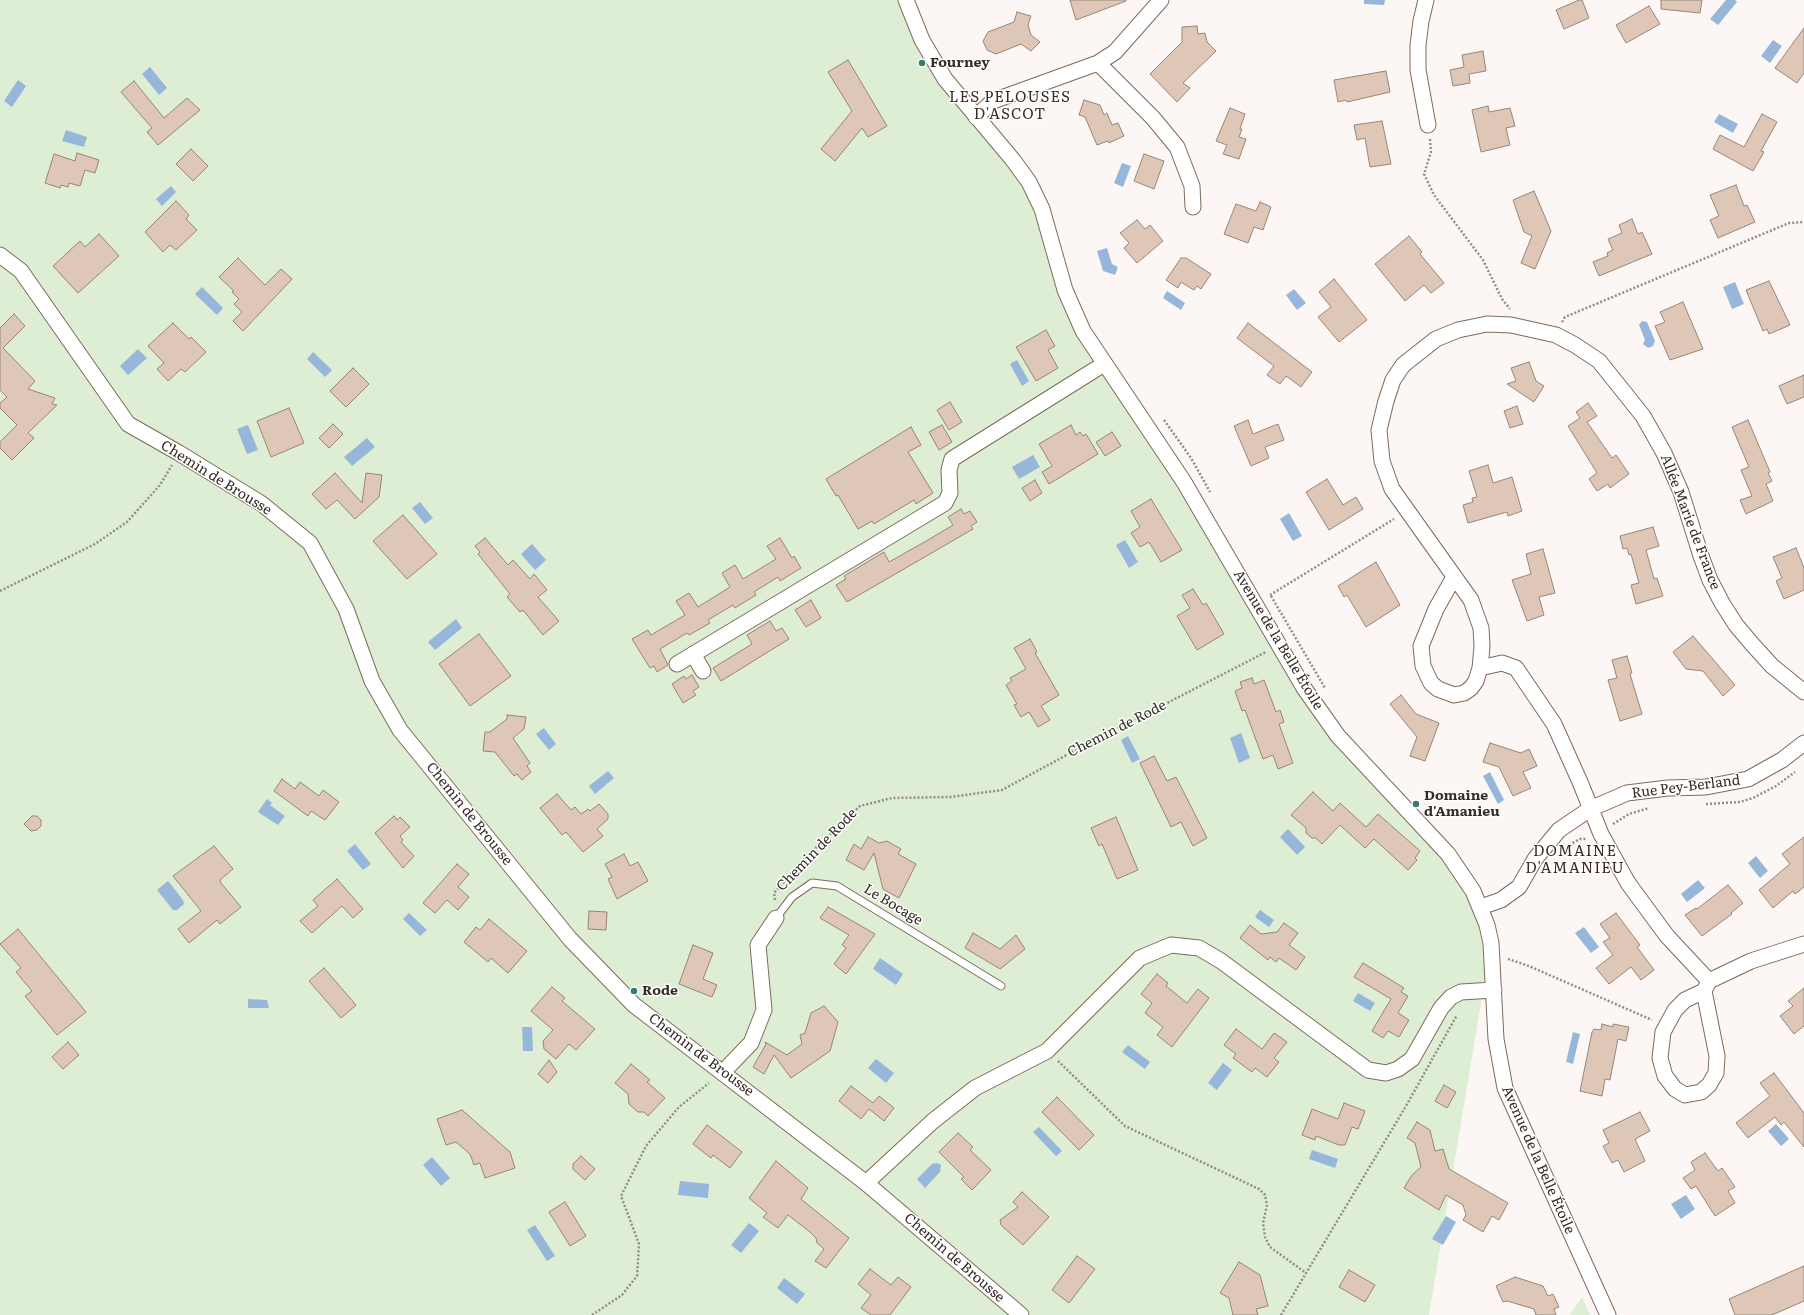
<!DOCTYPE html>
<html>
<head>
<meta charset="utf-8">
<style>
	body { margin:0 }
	canvas { display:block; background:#fcf7f4 }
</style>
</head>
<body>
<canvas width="1804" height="1315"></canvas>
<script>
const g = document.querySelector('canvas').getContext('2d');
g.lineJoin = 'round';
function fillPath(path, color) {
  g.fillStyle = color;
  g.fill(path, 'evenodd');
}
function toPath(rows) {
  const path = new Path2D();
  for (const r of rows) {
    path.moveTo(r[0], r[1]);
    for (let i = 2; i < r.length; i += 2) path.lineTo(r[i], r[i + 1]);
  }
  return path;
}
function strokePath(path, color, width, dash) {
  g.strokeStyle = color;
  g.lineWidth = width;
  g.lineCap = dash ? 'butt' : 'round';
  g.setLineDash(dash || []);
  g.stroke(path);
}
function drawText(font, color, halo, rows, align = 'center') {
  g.font = font + ' Literata,serif';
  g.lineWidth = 3;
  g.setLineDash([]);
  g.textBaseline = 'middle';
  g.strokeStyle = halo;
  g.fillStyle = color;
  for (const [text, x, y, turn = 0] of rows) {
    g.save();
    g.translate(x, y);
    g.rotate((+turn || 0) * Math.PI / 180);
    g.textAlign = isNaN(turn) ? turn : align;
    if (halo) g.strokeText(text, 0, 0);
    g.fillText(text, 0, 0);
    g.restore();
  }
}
const green = toPath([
	[0,0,906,0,922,40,1022,170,1065,290,1304,688,1448,854,1491,943,1429,1315,0,1315],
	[1582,1297,1590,1315,1569,1315,1570,1315]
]);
const water = toPath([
	[1364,0,1385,0,1384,5,1364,4],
	[1726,0,1735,0,1737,2,1718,25,1710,19],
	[1773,40,1782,46,1770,63,1761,56],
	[150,67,167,88,159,95,142,74],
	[18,80,26,86,12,107,4,101],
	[1719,114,1738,124,1733,133,1714,122],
	[66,130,87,137,84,147,62,141],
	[1122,163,1131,166,1123,187,1114,183],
	[171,186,176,192,162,206,156,199],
	[1107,248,1112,264,1118,267,1115,275,1103,271,1097,251],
	[1735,282,1744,304,1732,309,1723,287],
	[202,287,223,308,217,315,195,294],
	[1294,289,1306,303,1297,310,1286,295],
	[1167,291,1185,303,1181,310,1163,298],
	[1642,321,1647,322,1655,341,1653,346,1648,348,1643,344,1645,340,1639,325],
	[138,349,147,358,128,375,120,366],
	[313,352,332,370,325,377,307,359],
	[1017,360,1029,381,1022,386,1010,364],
	[248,425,258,450,247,454,237,429],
	[367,438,375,447,352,466,344,457],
	[1033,455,1040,467,1019,479,1012,467],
	[420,502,433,518,425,524,412,508],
	[1289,513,1302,536,1293,541,1280,519],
	[1125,540,1138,562,1129,568,1116,545],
	[532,544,546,560,535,570,521,554],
	[456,619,462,628,435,650,428,642],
	[544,728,556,744,549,750,536,734],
	[1241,733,1250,758,1239,763,1230,738],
	[1128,736,1140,759,1132,763,1121,740],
	[608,771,614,778,595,794,589,786],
	[1490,772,1504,800,1498,804,1483,776],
	[267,799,272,803,270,805,285,816,278,825,258,812],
	[1288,829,1305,847,1297,855,1280,837],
	[355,844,371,864,363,870,347,851],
	[1756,856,1768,871,1760,878,1748,863],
	[1698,880,1705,888,1687,902,1681,894],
	[168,881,183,900,184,904,177,910,173,910,157,890],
	[1260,910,1274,920,1269,927,1255,917],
	[409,913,427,930,420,936,403,919],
	[1584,927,1599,947,1591,953,1575,933],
	[880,958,903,974,896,985,873,969],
	[1358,993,1375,1003,1370,1011,1353,1001],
	[248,999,267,1000,269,1008,248,1008],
	[522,1027,532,1027,533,1051,523,1051],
	[1573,1032,1580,1034,1573,1064,1566,1062],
	[1128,1045,1150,1062,1145,1069,1122,1052],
	[876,1059,894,1073,886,1083,868,1068],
	[1223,1063,1232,1070,1217,1090,1208,1083],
	[1776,1124,1789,1139,1781,1146,1768,1131],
	[1039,1127,1062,1151,1056,1156,1033,1132],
	[1312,1150,1338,1159,1335,1168,1309,1159],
	[432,1157,450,1178,441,1186,423,1165],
	[937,1163,941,1165,940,1172,925,1188,917,1179,932,1164],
	[680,1181,709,1184,708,1198,678,1195],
	[1686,1195,1695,1209,1681,1219,1671,1204],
	[1446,1216,1456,1222,1443,1245,1432,1239],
	[749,1223,759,1231,741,1253,731,1245],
	[535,1225,555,1256,547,1261,527,1230],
	[784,1278,805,1294,797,1304,777,1288]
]);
const building = toPath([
	[1070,0,1126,0,1126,1,1076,20,1070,0],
	[1579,0,1582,0,1589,18,1564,29,1556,10,1579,0],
	[1661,0,1702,0,1700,13,1661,9,1661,0],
	[1649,6,1660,24,1626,43,1616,25,1649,6],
	[1017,12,1031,16,1028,25,1031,35,1040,42,1031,51,1021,44,996,54,987,50,983,41,988,32,1014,22,1017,12],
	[1197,26,1198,34,1205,33,1207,42,1216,51,1183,83,1190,88,1177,102,1150,74,1182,42,1182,27,1197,26],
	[1804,28,1804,73,1797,83,1775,68,1804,28],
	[1483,51,1486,71,1469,74,1470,83,1453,86,1450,70,1464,67,1462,55,1483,51],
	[848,60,887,126,868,137,862,128,835,161,821,149,852,111,828,72,848,60],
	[1386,71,1390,92,1347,102,1346,100,1338,102,1334,80,1386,71],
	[134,81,164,118,187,98,200,110,158,145,147,132,152,128,121,92,134,81],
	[1084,100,1100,105,1104,115,1107,113,1112,125,1118,123,1124,136,1109,143,1108,141,1097,145,1085,117,1079,115,1084,100],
	[1488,106,1489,112,1510,108,1515,126,1506,128,1510,145,1481,152,1472,110,1488,106],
	[1230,108,1245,114,1240,129,1242,129,1239,137,1246,139,1239,159,1223,154,1227,145,1216,141,1230,108],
	[1762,114,1777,122,1761,151,1764,152,1753,171,1713,149,1720,135,1744,147,1762,114],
	[1382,121,1391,164,1370,167,1365,138,1357,140,1354,125,1382,121],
	[191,149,208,166,193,181,176,164,191,149],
	[77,153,99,160,95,173,85,170,80,186,69,183,68,187,61,185,60,188,45,183,54,154,75,161,77,153],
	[1144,154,1164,161,1154,189,1134,181,1144,154],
	[1736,185,1744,206,1747,205,1755,222,1718,238,1710,220,1719,216,1710,195,1736,185],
	[1534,191,1551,231,1535,269,1521,263,1532,236,1524,232,1513,200,1534,191],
	[176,201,189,215,186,219,197,230,176,250,170,245,163,252,145,232,176,201],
	[1260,202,1271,207,1263,230,1254,227,1248,243,1224,234,1236,204,1256,211,1260,202],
	[1632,219,1638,234,1642,232,1652,254,1599,276,1593,262,1608,256,1607,253,1613,250,1608,239,1622,233,1619,225,1632,219],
	[1137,220,1145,229,1150,225,1163,241,1137,263,1124,248,1129,243,1120,233,1137,220],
	[99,234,119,256,78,293,53,266,80,241,85,247,99,234],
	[1409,236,1422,252,1420,254,1444,283,1431,293,1424,285,1405,301,1375,264,1409,236],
	[238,258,265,285,281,269,292,279,243,331,233,321,242,312,234,304,239,299,232,292,234,291,219,277,238,258],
	[1181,258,1186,258,1211,274,1201,289,1197,286,1194,290,1181,282,1178,288,1166,280,1181,258],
	[1334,279,1367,320,1339,342,1318,317,1331,307,1319,292,1334,279],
	[1769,281,1790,325,1769,334,1767,329,1763,331,1746,290,1769,281],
	[1683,302,1703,349,1670,360,1655,326,1665,322,1660,312,1683,302],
	[14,314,25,326,3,348,35,381,28,389,55,398,52,404,57,405,28,433,34,438,12,460,0,448,0,442,17,425,0,408,0,403,7,397,0,390,0,328,14,314],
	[173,323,189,339,191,337,206,352,185,372,181,369,168,381,157,369,164,363,148,346,173,323],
	[1248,323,1312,372,1301,387,1286,376,1280,384,1267,375,1274,366,1237,338,1248,323],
	[1046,330,1055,346,1048,350,1058,368,1036,381,1016,347,1046,330],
	[1529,362,1536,381,1544,386,1534,402,1507,384,1516,381,1511,368,1529,362],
	[353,368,369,384,346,407,330,391,353,368],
	[1804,375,1804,397,1787,404,1779,386,1804,375],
	[950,402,962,422,949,430,937,410,950,402],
	[1588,403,1597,416,1587,422,1612,458,1616,455,1629,474,1610,488,1608,484,1597,491,1589,479,1597,473,1568,426,1580,418,1576,412,1588,403],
	[1517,406,1523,424,1510,428,1504,411,1517,406],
	[289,408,304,443,271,457,257,421,289,408],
	[1248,420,1253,434,1278,424,1284,440,1265,447,1269,458,1251,466,1234,426,1248,420],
	[1748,420,1770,472,1768,473,1772,481,1766,484,1773,501,1746,514,1740,500,1752,496,1741,470,1749,467,1732,427,1748,420],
	[333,424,343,434,329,448,319,438,333,424],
	[942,425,952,442,939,450,929,432,942,425],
	[1071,425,1076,435,1080,432,1083,436,1086,434,1098,454,1049,484,1042,472,1052,466,1039,444,1071,425],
	[911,427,921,445,908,452,933,493,916,504,914,500,874,524,872,521,858,529,838,495,836,496,826,479,911,427],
	[1112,432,1121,446,1105,456,1096,442,1112,432],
	[1488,465,1493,483,1512,477,1522,511,1508,516,1507,512,1468,523,1463,505,1473,502,1472,498,1477,497,1469,471,1488,465],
	[335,473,362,503,366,473,382,475,379,497,355,519,337,500,326,509,312,494,335,473],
	[1327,479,1343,505,1356,497,1363,509,1329,530,1306,492,1327,479],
	[1035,480,1042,493,1030,501,1022,488,1035,480],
	[1151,499,1182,550,1161,562,1149,542,1140,547,1131,533,1140,527,1131,511,1151,499],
	[961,509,964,514,970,511,977,522,971,526,973,529,847,602,836,585,846,579,844,576,884,552,889,562,928,540,953,525,948,517,961,509],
	[403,515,437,554,407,579,373,541,403,515],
	[1653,527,1659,546,1646,550,1654,579,1657,578,1663,596,1636,604,1631,585,1639,583,1631,554,1629,555,1627,548,1623,549,1620,536,1653,527],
	[485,538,508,565,513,560,530,579,534,574,547,590,538,597,559,621,543,635,523,610,520,612,507,597,510,594,478,554,480,552,475,546,485,538],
	[780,538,792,558,794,556,801,568,780,581,778,577,754,592,756,595,735,608,733,605,708,620,710,623,689,635,687,633,660,649,668,665,657,672,654,666,650,668,632,639,648,630,651,635,685,615,676,601,689,593,698,607,730,587,722,573,735,565,743,579,776,559,767,546,780,538],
	[1796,548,1804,568,1804,590,1784,599,1776,581,1782,578,1773,557,1796,548],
	[1543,549,1555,593,1539,597,1544,615,1527,621,1512,580,1531,574,1526,554,1543,549],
	[1376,562,1400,605,1366,627,1347,595,1344,597,1338,586,1376,562],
	[1193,589,1203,605,1206,603,1224,634,1197,650,1177,616,1190,608,1182,595,1193,589],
	[811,600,821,618,806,627,795,610,811,600],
	[770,621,776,631,782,628,789,639,721,681,713,668,752,644,747,635,770,621],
	[479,634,511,676,470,706,439,664,479,634],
	[1693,636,1735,685,1723,696,1703,671,1686,669,1673,652,1693,636],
	[1030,639,1037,652,1035,653,1059,695,1041,706,1050,720,1038,727,1029,712,1021,717,1014,705,1017,704,1006,685,1012,681,1010,678,1026,669,1014,648,1030,639],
	[1627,656,1632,673,1630,674,1642,714,1620,721,1608,680,1617,678,1612,660,1627,656],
	[692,675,699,687,693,691,696,695,683,703,672,684,684,676,686,679,692,675],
	[1252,678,1254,684,1264,680,1276,712,1280,710,1284,722,1279,724,1293,763,1278,769,1273,755,1263,759,1245,710,1242,711,1235,691,1242,688,1240,682,1252,678],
	[1401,695,1416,714,1439,723,1425,761,1410,756,1417,737,1390,704,1401,695],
	[507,715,526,717,524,729,513,738,530,763,527,766,531,772,522,780,517,774,514,776,495,752,483,751,485,732,490,732,507,719,507,715],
	[1490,743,1521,753,1529,749,1537,766,1523,772,1531,788,1513,796,1499,767,1483,762,1490,743],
	[1154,756,1167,781,1176,777,1207,838,1193,846,1181,822,1171,827,1140,763,1154,756],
	[282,779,295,789,300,782,319,796,323,790,339,802,325,820,311,811,308,816,274,791,282,779],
	[1313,792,1333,811,1340,803,1366,827,1378,814,1420,851,1415,858,1417,860,1408,870,1374,839,1365,848,1340,825,1322,844,1316,838,1312,838,1306,833,1306,828,1291,815,1313,792],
	[557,794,571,810,575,807,581,814,588,809,590,811,599,804,608,814,608,819,597,829,603,836,583,852,566,832,562,835,540,808,557,794],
	[32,816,37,816,41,820,41,826,37,830,31,831,24,824,32,816],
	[394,816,397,820,400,817,410,827,400,836,403,840,401,842,414,856,403,868,375,833,394,816],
	[1116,817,1138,870,1117,879,1102,844,1099,846,1091,828,1116,817],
	[868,837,879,843,887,841,901,849,898,854,916,864,899,898,883,889,874,853,864,870,846,860,854,844,861,849,868,837],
	[1804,837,1804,887,1795,894,1793,891,1773,908,1759,890,1790,864,1782,854,1804,837],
	[214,846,233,869,220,880,221,883,241,907,220,924,217,920,189,943,178,929,201,911,173,876,214,846],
	[624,854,630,866,638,862,648,881,617,899,608,879,612,877,605,864,624,854],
	[457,864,469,874,458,887,469,897,458,910,447,900,435,913,423,903,457,864],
	[337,879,363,909,353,918,342,906,312,933,300,921,318,906,313,900,337,879],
	[1728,885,1743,903,1731,913,1732,914,1702,936,1685,915,1696,908,1697,909,1728,885],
	[828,907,875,934,846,974,834,964,846,948,842,945,849,935,820,918,828,907],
	[589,911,607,912,606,930,588,929,589,911],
	[1616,913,1640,945,1637,947,1654,970,1641,980,1631,967,1609,984,1596,968,1613,955,1603,942,1610,938,1600,924,1616,913],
	[489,919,527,951,508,973,491,958,488,962,464,942,476,927,480,930,489,919],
	[1284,923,1298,933,1289,945,1305,957,1296,970,1279,958,1276,962,1270,957,1268,960,1240,938,1250,925,1261,934,1277,932,1284,923],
	[18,929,86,1012,57,1035,25,996,32,991,16,972,21,968,0,944,18,929],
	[973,933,1000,949,1016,935,1025,949,1000,969,965,948,973,933],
	[693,945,713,953,703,979,717,985,712,997,679,984,693,945],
	[1363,963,1404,988,1401,992,1408,996,1398,1013,1409,1020,1399,1037,1388,1031,1383,1038,1372,1031,1391,999,1354,977,1363,963],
	[324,968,356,1005,341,1018,309,981,324,968],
	[1157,974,1168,983,1166,986,1187,1003,1198,989,1209,998,1172,1047,1157,1035,1163,1027,1145,1013,1152,1003,1141,994,1157,974],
	[552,987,565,998,562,1001,595,1029,576,1050,569,1044,556,1059,544,1049,543,1041,553,1030,531,1011,552,987],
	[1804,988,1804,1026,1794,1034,1780,1016,1793,1006,1788,1001,1804,988],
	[824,1006,838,1022,830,1051,791,1078,774,1055,764,1074,753,1067,766,1044,765,1042,787,1055,802,1044,800,1035,805,1033,811,1013,824,1006],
	[1602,1024,1613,1027,1613,1024,1629,1027,1626,1041,1618,1039,1610,1080,1605,1079,1602,1096,1580,1091,1592,1032,1594,1029,1601,1030,1602,1024],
	[1236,1029,1262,1049,1274,1033,1287,1042,1274,1058,1279,1062,1267,1077,1255,1068,1252,1072,1233,1058,1236,1054,1224,1045,1236,1029],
	[68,1042,79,1055,63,1069,52,1057,68,1042],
	[549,1060,557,1072,548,1083,538,1074,549,1060],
	[631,1064,650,1080,647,1082,665,1098,648,1116,644,1112,638,1112,629,1104,628,1094,615,1083,631,1064],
	[1774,1073,1804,1113,1804,1147,1784,1122,1781,1125,1775,1117,1748,1138,1736,1123,1770,1096,1760,1083,1774,1073],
	[1444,1085,1456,1092,1447,1108,1435,1101,1444,1085],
	[851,1086,873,1103,879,1096,894,1108,884,1121,869,1109,861,1119,839,1101,851,1086],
	[1057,1097,1094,1135,1079,1150,1042,1112,1057,1097],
	[1344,1103,1365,1111,1358,1129,1352,1127,1345,1145,1339,1145,1316,1136,1315,1140,1302,1135,1312,1109,1338,1119,1344,1103],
	[462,1110,510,1152,515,1168,485,1178,480,1163,474,1165,470,1154,456,1142,446,1145,437,1119,462,1110],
	[1640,1112,1650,1131,1635,1139,1645,1161,1624,1172,1618,1160,1612,1163,1603,1146,1609,1143,1603,1130,1640,1112],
	[1417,1122,1430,1130,1435,1151,1443,1149,1449,1169,1508,1203,1499,1220,1492,1216,1483,1232,1463,1220,1466,1215,1463,1205,1446,1195,1439,1210,1404,1188,1412,1175,1421,1167,1415,1143,1407,1138,1417,1122],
	[707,1125,742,1152,730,1168,713,1155,711,1158,693,1144,707,1125],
	[958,1133,973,1147,970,1150,991,1170,972,1190,961,1179,964,1177,939,1152,958,1133],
	[1705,1153,1718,1171,1722,1168,1735,1187,1728,1191,1735,1203,1715,1216,1696,1186,1691,1189,1683,1178,1695,1170,1691,1162,1705,1153],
	[581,1156,595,1169,585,1180,573,1169,573,1164,581,1156],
	[776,1161,808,1188,801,1199,849,1238,826,1268,815,1261,824,1249,817,1243,816,1238,810,1232,788,1215,778,1228,763,1217,767,1213,749,1198,776,1161],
	[1022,1192,1049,1217,1023,1245,1001,1225,1000,1220,1018,1207,1013,1202,1022,1192],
	[565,1202,586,1236,570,1246,549,1212,565,1202],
	[1077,1256,1095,1269,1069,1303,1052,1290,1077,1256],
	[1239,1262,1260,1275,1268,1306,1256,1309,1258,1315,1233,1315,1229,1298,1220,1293,1239,1262],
	[1804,1266,1804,1301,1772,1315,1735,1315,1729,1299,1804,1266],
	[870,1269,891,1285,898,1277,911,1287,890,1315,871,1315,861,1308,871,1295,858,1284,870,1269],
	[1349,1270,1375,1285,1365,1302,1339,1287,1349,1270],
	[1515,1277,1543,1286,1548,1296,1553,1294,1559,1307,1554,1309,1556,1315,1536,1315,1534,1309,1507,1301,1503,1302,1496,1286,1515,1277]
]);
const path = toPath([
	[1430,139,1431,152,1424,174,1434,195,1483,260,1502,299,1510,309],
	[1562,322,1565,317,1789,223,1804,222],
	[1164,420,1191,458,1210,492],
	[0,591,95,544,127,522,160,485,172,465],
	[1270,595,1394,519],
	[1271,596,1325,688],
	[1706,804,1740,802,1753,798,1776,786,1795,772],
	[1613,824,1629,814,1649,808],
	[1569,845,1580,839,1586,839],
	[775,900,774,893,806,857,860,806,892,798,950,797,1002,790,1074,751,1266,652],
	[1508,959,1529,966,1652,1020],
	[1058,1061,1125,1126,1259,1189,1265,1195,1267,1205,1263,1223,1265,1237,1270,1247,1306,1273],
	[592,1315,622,1295,637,1276,639,1244,621,1196,646,1146,679,1107,709,1083],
	[1281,1315,1406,1106,1457,1015]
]);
const lane = toPath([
	[776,918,792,897,812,883,837,886,1001,986]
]);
const street = toPath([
	[906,0,922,40,945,79,1013,160,1029,182,1042,209,1065,290,1083,331,1184,482,1304,688,1338,736,1448,854,1473,891,1487,925,1491,943,1496,1039,1505,1088,1608,1315],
	[1426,0,1421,21,1418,45,1418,70,1428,125],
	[1098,63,1153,118,1177,147,1192,186,1193,207],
	[976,117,993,101,1098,63,1115,52,1161,0],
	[0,255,21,271,128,424,179,453,262,504,310,543,346,609,372,681,400,730,570,939,634,1005,866,1183,1021,1315],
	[1454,577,1436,609,1421,646,1423,666,1431,683,1438,689,1454,695,1464,693,1471,688,1476,681,1480,668,1482,646,1481,628,1471,600,1392,489,1382,461,1379,430,1386,401,1393,380,1403,365,1436,339,1458,330,1487,324,1511,325,1556,335,1575,345,1599,361,1643,416,1664,453,1681,492,1701,556,1710,580,1722,603,1736,625,1752,644,1772,666,1804,692],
	[693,654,703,671],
	[677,664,945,503,950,493,949,470,952,459,1104,364],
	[1480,668,1502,663,1516,668,1554,724,1580,782,1601,834,1628,883,1667,936,1709,981],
	[1481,907,1501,900,1519,887,1535,859,1559,830,1590,809,1627,793,1668,788,1706,787,1748,779,1782,760,1804,743],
	[1704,991,1717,1056,1716,1073,1709,1085,1701,1092,1685,1095,1675,1089,1665,1076,1660,1058,1663,1032,1675,1010,1685,1000,1704,991,1709,981,1751,961,1804,944],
	[723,1072,751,1043,764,1010,758,945,776,918],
	[866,1183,933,1121,975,1088,1047,1051,1140,958,1171,945,1199,948,1221,961,1368,1070,1386,1073,1398,1069,1412,1059,1441,1008,1451,997,1461,992,1494,990]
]);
const markers = [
	[922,63,4,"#397b6c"],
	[1416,804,4,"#397b6c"],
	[634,991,4,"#397b6c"]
];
const poiNames = [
	["Fourney",930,63],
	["Domaine",1424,796],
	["d'Amanieu",1424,812],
	["Rode",642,991]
];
const streetNames = [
	["Chemin de Brousse",216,478,32],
	["Allée Marie de France",1690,522,69],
	["Avenue de la Belle Étoile",1278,640,59],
	["Chemin de Rode",1117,729,-27],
	["Rue Pey-Berland",1686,787,-7],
	["Chemin de Brousse",469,814,51],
	["Chemin de Rode",817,850,-46],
	["Le Bocage",893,905,31],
	["Chemin de Brousse",701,1055,37],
	["Avenue de la Belle Étoile",1538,1160,66],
	["Chemin de Brousse",954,1258,41]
];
const neighbourhoodNames = [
	["LES PELOUSES",1010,98],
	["D'ASCOT",1010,115],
	["DOMAINE",1575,852],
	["D'AMANIEU",1575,869]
];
fillPath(green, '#ddeed4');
fillPath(water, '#96b7da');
fillPath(building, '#dec7b6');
strokePath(building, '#9a8575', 1);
strokePath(lane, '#7f6b5b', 9);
strokePath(street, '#7f6b5b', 17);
strokePath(path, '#938c87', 2.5, [2, 2]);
strokePath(lane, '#fff', 7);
strokePath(street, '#fff', 15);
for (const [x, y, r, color] of markers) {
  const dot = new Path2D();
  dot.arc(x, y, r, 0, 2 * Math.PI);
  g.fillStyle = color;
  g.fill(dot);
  strokePath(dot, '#fff', 1.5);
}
drawText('bold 14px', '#352c26', '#fff', poiNames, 'left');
drawText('14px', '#352c26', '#fff', streetNames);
g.letterSpacing = '1px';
drawText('15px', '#3d2c1e', '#fff', neighbourhoodNames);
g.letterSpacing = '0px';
</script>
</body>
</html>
